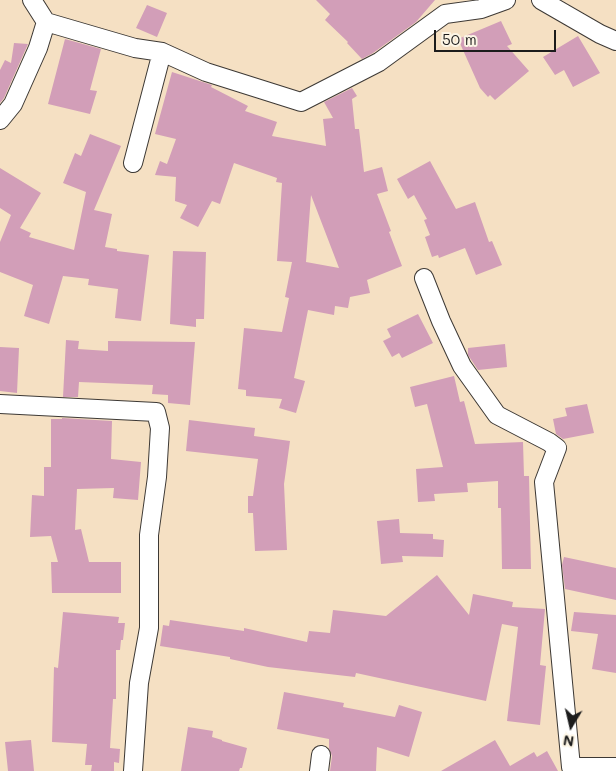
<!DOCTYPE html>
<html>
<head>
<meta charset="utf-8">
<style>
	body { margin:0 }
	#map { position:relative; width:616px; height:771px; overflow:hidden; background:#f5e0c3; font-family:Mali,sans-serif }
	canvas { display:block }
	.north { position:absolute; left:546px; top:701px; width:50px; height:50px; -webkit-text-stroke:4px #fcf5e5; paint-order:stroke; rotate:189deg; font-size:14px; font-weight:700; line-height:20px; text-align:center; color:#1c1c1c }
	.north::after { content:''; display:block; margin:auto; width:18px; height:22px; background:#1c1c1c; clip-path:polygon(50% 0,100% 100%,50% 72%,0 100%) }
	.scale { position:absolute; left:434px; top:30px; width:122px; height:22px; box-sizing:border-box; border:2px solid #1c1c1c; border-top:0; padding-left:6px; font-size:15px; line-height:18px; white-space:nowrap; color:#1c1c1c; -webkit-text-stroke:4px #fcf5e5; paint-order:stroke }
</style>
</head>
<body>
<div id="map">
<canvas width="616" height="771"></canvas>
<div class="north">N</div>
<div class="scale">50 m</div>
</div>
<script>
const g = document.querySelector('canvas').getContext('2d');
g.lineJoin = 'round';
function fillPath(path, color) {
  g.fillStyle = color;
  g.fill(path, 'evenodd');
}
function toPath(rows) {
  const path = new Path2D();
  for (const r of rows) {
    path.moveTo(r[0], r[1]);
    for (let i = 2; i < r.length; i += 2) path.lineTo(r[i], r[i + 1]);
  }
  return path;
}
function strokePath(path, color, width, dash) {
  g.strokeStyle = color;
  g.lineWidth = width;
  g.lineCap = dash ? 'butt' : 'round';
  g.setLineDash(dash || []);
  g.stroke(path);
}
const building = toPath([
	[316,0,435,0,416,22,373,53,362,59,347,43,348,42,325,20,330,14],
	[147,5,167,13,157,37,136,28],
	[501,21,512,44,507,46,529,71,495,100,490,95,488,97,480,88,458,39],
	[578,36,600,73,573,87,564,70,555,75,543,57],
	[65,39,101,49,90,90,97,91,90,114,48,104],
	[14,43,28,44,4,98,0,103,0,70,5,60,11,63],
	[172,72,212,85,211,87,248,106,245,111,277,122,272,136,326,146,323,119,333,118,324,102,352,88,357,96,352,99,355,129,359,129,364,172,382,167,388,191,377,194,391,231,389,232,402,266,367,280,370,293,350,297,348,308,335,306,334,315,308,310,294,378,305,381,296,413,279,408,282,399,246,396,246,390,238,389,244,328,282,332,289,298,285,297,292,262,277,261,282,183,276,182,277,178,234,163,220,204,212,201,198,227,180,218,187,205,175,201,176,177,155,175,160,161,167,164,176,139,155,134],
	[311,195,339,268,306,262],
	[90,134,121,146,94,210,112,214,105,247,117,249,117,251,149,255,141,321,115,318,118,289,88,285,89,279,63,276,49,324,24,316,33,285,0,272,0,242,11,215,0,208,0,168,41,193,20,228,31,233,29,237,74,250,86,192,63,183,75,153,81,156],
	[430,161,456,209,475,202,489,242,492,241,502,265,476,275,465,248,439,258,438,255,432,257,425,237,430,235,424,220,427,219,414,195,408,199,397,179],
	[173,251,206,252,204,319,196,319,196,327,170,324],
	[418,314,433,343,402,358,399,353,392,357,383,341,391,337,387,329],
	[66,340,79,341,78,349,108,351,108,341,195,342,190,405,168,403,168,395,152,394,153,385,79,382,78,397,63,397],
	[505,344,507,367,478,370,468,355,468,348],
	[0,347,19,348,17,393,0,391],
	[454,376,460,402,464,401,475,444,523,442,524,476,529,476,531,569,502,569,501,508,498,508,498,481,467,483,468,492,434,494,435,501,418,502,416,469,443,467,427,404,415,407,410,387],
	[587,404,594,433,563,439,556,434,553,419,567,416,565,408],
	[62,418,112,421,111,459,141,462,138,500,113,498,114,488,77,489,75,530,81,529,89,562,121,562,121,593,52,593,51,562,58,562,51,536,30,537,32,495,44,496,44,467,51,467,51,419,62,419],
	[189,420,255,428,254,436,290,441,284,484,287,550,255,551,253,513,248,513,248,496,253,496,258,459,186,451],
	[399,519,400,533,433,534,433,539,444,540,443,557,402,556,403,562,381,564,377,521],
	[564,557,616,568,616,600,565,589,562,565],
	[437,575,469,615,473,594,513,602,512,607,545,609,540,665,546,666,540,725,507,721,518,627,502,624,486,701,356,673,355,677,268,667,230,659,230,657,160,646,163,625,169,626,170,620,244,631,244,628,307,642,309,631,330,633,333,610,386,616],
	[63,612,119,617,118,623,125,623,123,640,121,640,120,650,116,650,116,699,113,699,110,748,120,749,119,763,114,762,114,771,91,771,92,765,85,765,87,744,52,742,54,667,58,668],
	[574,612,616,615,616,673,592,669,598,634,571,631],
	[284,692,344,703,343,707,395,717,399,705,422,712,409,757,377,747,376,771,330,771,332,756,329,748,329,739,277,729],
	[188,727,213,731,212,737,222,740,222,741,247,748,242,768,240,768,239,771,181,771],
	[31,740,34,771,8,771,5,742],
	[495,740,510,766,534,752,537,757,547,751,558,771,441,771]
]);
const minor = toPath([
	[541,0,600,34,616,41],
	[46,22,135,48,162,52,206,72,301,102,379,62,445,14,481,9,506,0],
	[0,120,13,104,38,48,46,22,32,0],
	[133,163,162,52],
	[424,278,441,321,462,366,497,415,549,442,557,448,544,482,571,767,616,767],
	[0,404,156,412,160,428,157,477,149,535,149,628,139,683,133,771],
	[319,771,321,755]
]);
fillPath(building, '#d29eb8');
strokePath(minor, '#3d3935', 20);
strokePath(minor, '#fff', 18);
</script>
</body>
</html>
